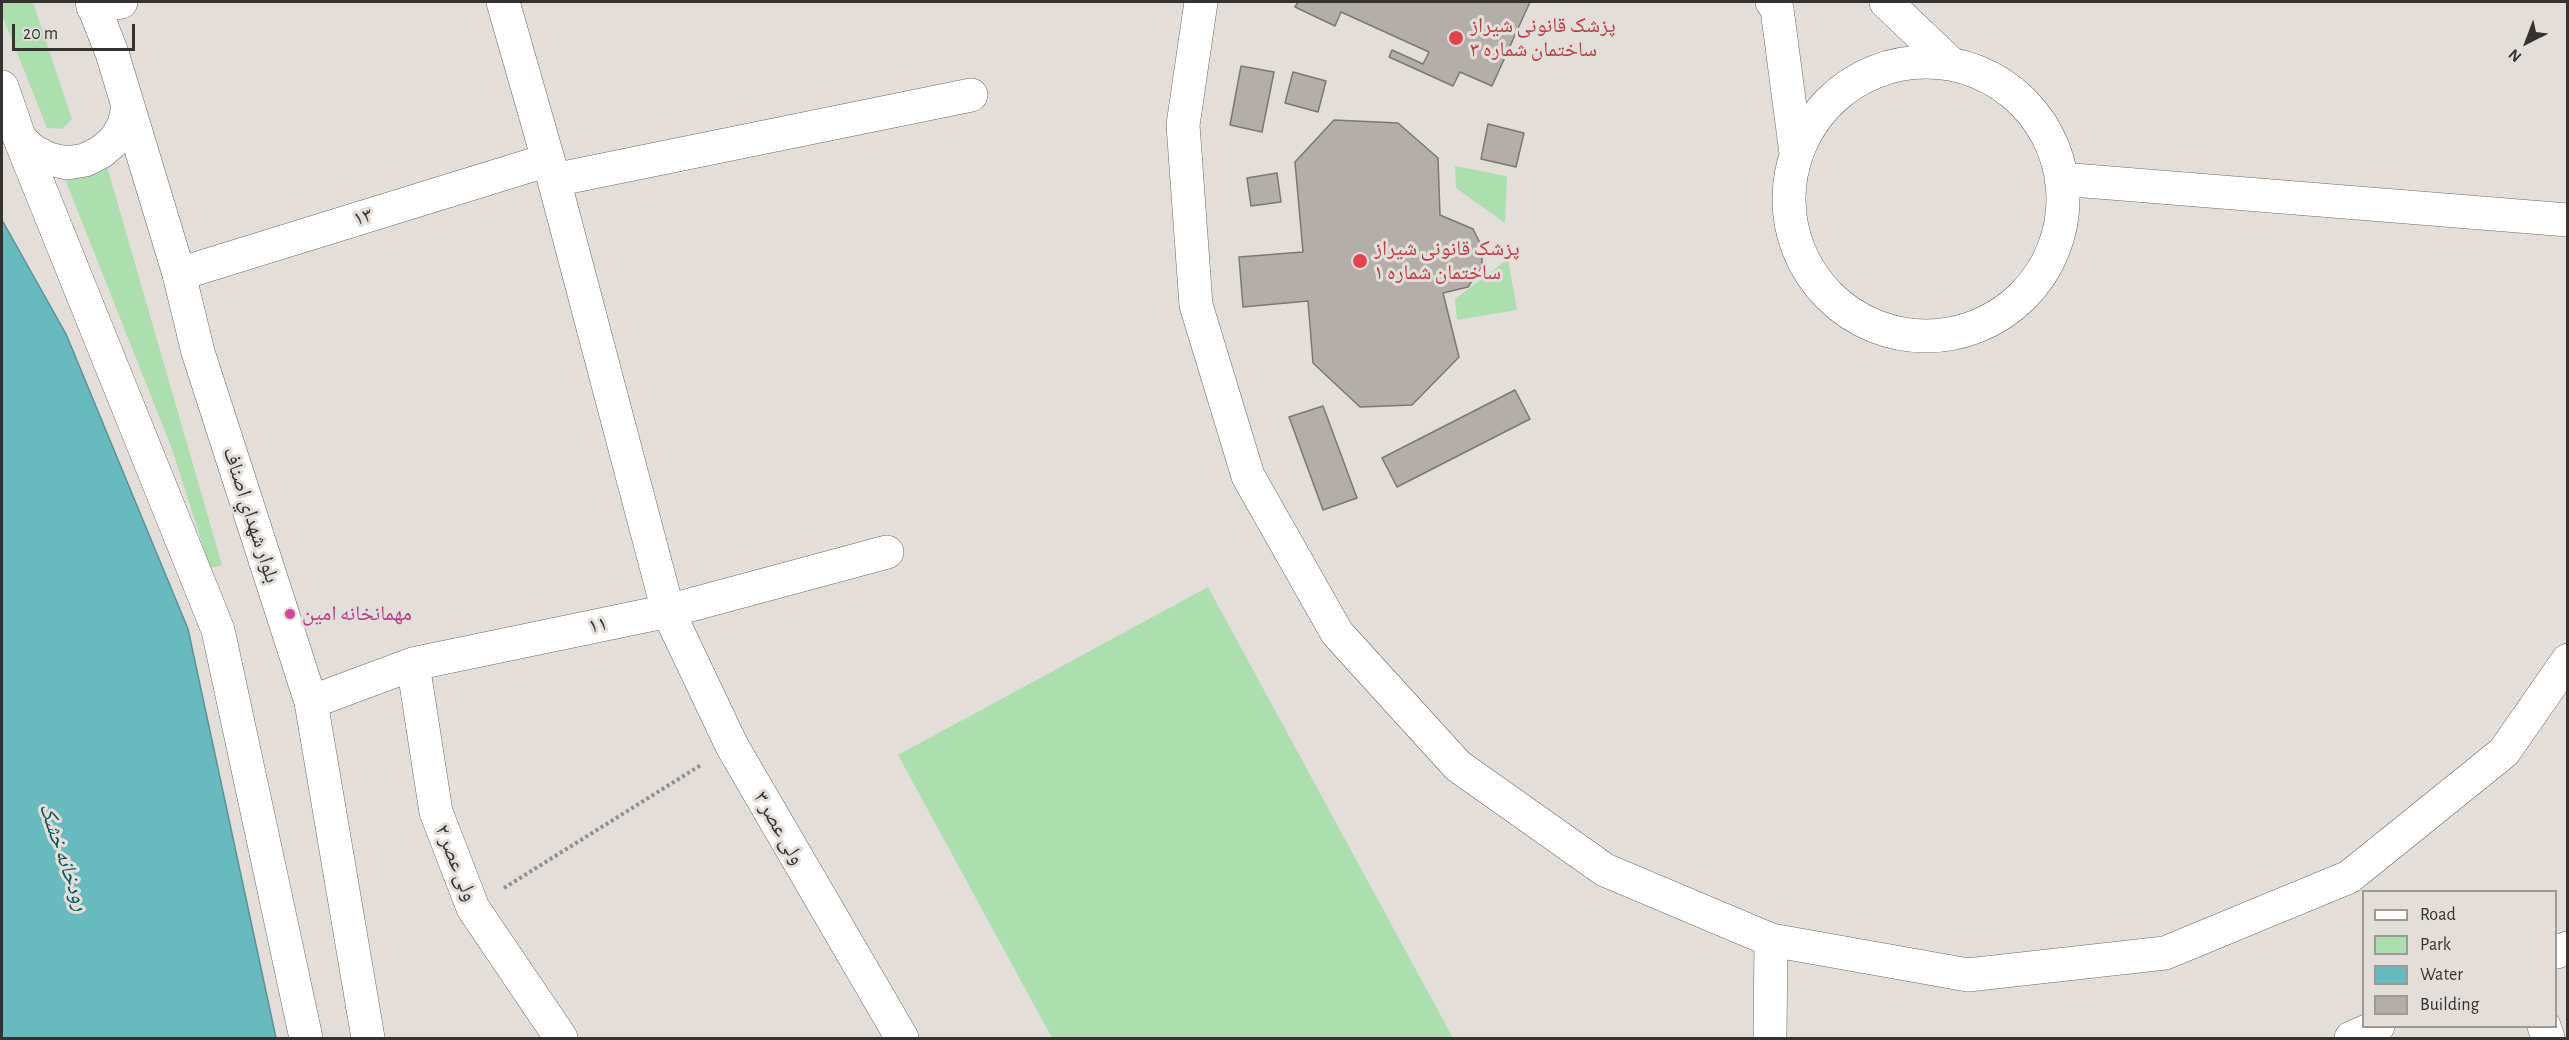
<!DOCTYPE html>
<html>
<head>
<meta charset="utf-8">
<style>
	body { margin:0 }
	#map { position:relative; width:2569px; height:1040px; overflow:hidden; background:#e3ded9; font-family:"Alegreya Sans",sans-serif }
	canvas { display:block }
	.frame { position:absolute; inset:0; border:3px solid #353331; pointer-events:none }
	.legend { position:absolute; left:2362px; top:890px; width:195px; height:138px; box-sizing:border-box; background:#e3ded9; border:2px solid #9d9a96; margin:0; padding:8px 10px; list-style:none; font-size:18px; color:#353331 }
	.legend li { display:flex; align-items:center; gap:12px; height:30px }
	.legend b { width:30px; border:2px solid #9d9a96 }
	.north { position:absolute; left:2497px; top:12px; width:60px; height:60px; -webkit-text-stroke:4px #e3ded9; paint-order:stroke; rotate:222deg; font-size:16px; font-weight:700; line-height:24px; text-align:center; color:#353331 }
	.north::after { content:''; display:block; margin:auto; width:21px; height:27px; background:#353331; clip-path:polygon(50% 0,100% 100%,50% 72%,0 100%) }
	.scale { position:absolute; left:12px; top:24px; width:123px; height:27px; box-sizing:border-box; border:3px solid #353331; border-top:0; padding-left:8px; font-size:18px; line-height:21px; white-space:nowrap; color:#353331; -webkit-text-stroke:4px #e3ded9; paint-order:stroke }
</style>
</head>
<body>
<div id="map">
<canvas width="2569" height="1040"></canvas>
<div class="frame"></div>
<ul class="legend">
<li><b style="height:8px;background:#fff"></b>Road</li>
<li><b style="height:16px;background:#addeb0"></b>Park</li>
<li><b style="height:16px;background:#68babf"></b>Water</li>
<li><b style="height:16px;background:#b3aea9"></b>Building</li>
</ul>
<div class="north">N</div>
<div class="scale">20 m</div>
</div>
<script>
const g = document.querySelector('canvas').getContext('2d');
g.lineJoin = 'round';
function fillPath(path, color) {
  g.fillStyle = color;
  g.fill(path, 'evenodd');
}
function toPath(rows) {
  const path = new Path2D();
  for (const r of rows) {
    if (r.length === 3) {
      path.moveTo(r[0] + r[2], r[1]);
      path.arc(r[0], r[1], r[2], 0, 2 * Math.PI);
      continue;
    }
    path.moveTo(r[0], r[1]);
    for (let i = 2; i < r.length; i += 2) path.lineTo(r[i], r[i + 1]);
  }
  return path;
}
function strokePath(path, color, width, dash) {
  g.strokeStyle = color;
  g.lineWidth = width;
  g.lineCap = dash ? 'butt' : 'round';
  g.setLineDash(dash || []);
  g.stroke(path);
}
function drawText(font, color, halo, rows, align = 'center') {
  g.font = font + ' "Alegreya Sans","Noto Naskh Arabic",sans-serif';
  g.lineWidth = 6;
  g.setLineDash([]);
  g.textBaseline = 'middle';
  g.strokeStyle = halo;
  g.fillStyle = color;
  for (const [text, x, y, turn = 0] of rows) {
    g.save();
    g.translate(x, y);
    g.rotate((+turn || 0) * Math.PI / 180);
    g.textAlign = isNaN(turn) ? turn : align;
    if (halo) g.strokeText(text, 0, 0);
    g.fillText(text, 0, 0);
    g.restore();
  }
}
const green = toPath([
	[2,2,33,2,72,119,62,129,47,128,2,15],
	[106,163,136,267,222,565,210,568,172,449,65,179,88,177],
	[1455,166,1507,176,1505,223,1456,188],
	[1508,259,1517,310,1457,320,1455,299],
	[1208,587,1453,1038,1052,1038,898,755]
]);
const water = toPath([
	[2,220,66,334,188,629,276,1038,2,1038,2,220]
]);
const building = toPath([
	[1298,2,1530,2,1492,86,1460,72,1453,86,1389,57,1392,50,1423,64,1429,52,1341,12,1335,26,1295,7,1298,2],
	[1241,66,1274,72,1262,132,1230,125,1241,66],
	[1293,72,1326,81,1318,112,1285,103,1293,72],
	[1334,120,1398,123,1438,158,1440,215,1473,229,1482,247,1482,266,1468,287,1443,293,1459,357,1412,405,1360,407,1313,363,1308,301,1243,307,1239,257,1303,252,1295,162,1334,120],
	[1488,124,1524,133,1516,167,1481,159,1488,124],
	[1277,173,1281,202,1251,206,1247,178,1277,173],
	[1515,390,1530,419,1397,487,1382,458,1515,390],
	[1323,406,1357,498,1323,510,1289,417,1323,406]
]);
const path = toPath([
	[504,888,701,765]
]);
const street = toPath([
	[503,2,554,180,668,611,732,746,902,1038],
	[1201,2,1183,125,1196,305,1248,476,1337,633,1458,766,1605,870,1771,940,1968,975,2165,953,2349,877,2504,752,2568,660],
	[1772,2,1777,9,1796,153],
	[1886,2,1949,62],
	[93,7,121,2],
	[1926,199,137],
	[2061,179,2568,220],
	[554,180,971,95],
	[179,274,548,160],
	[413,664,436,812,473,908,561,1038],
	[311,702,413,664,668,611,887,552],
	[2556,952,2568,948],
	[2544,1026,2548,1038],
	[1770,1038,1771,940],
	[2351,1038,2378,1026]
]);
const primary = toPath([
	[92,2,112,53,179,274,198,352,311,702,368,1038],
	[2,87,20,139,218,630,306,1038],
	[20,139,33,151,49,159,67,163,85,160,101,152,115,140,124,125,128,107]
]);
const markers = [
	[1456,38,8,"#e0444e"],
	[1360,261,8,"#e0444e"],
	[290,614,6,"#d1479c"]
];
const healthNames = [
	["پزشک قانونی شیراز",1470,26],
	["ساختمان شماره ٣",1470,50],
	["پزشک قانونی شیراز",1374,249],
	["ساختمان شماره ۱",1374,273]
];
const streetNames = [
	["۱۳",363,217,-17],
	["بلوار شهداي اصناف",251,515,72],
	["۱۱",598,625,-12],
	["ولی عصر ۳",779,828,60],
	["ولی عصر ۲",456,863,68]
];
const hotelNames = [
	["مهمانخانه امین",302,614]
];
const waterNames = [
	["رودخانه خشک",64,857,71]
];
fillPath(green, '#addeb0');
fillPath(water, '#68babf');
strokePath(water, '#599294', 1.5);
fillPath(building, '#b3aea9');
strokePath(building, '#7b7772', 1.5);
strokePath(street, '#6c6863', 34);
strokePath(primary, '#6c6863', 34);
strokePath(path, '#928e8b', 4, [3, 3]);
strokePath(street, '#fff', 33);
strokePath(primary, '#fff', 33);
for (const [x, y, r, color] of markers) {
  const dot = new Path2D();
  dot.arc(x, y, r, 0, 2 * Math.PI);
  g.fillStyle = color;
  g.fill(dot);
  strokePath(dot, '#e3ded9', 2);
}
drawText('21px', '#be3a42', '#e3ded9', healthNames, 'left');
drawText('21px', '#353331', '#e3ded9', streetNames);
drawText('21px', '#b23c85', '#e3ded9', hotelNames, 'left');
drawText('italic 22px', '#0c565a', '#e3ded9', waterNames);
</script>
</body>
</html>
